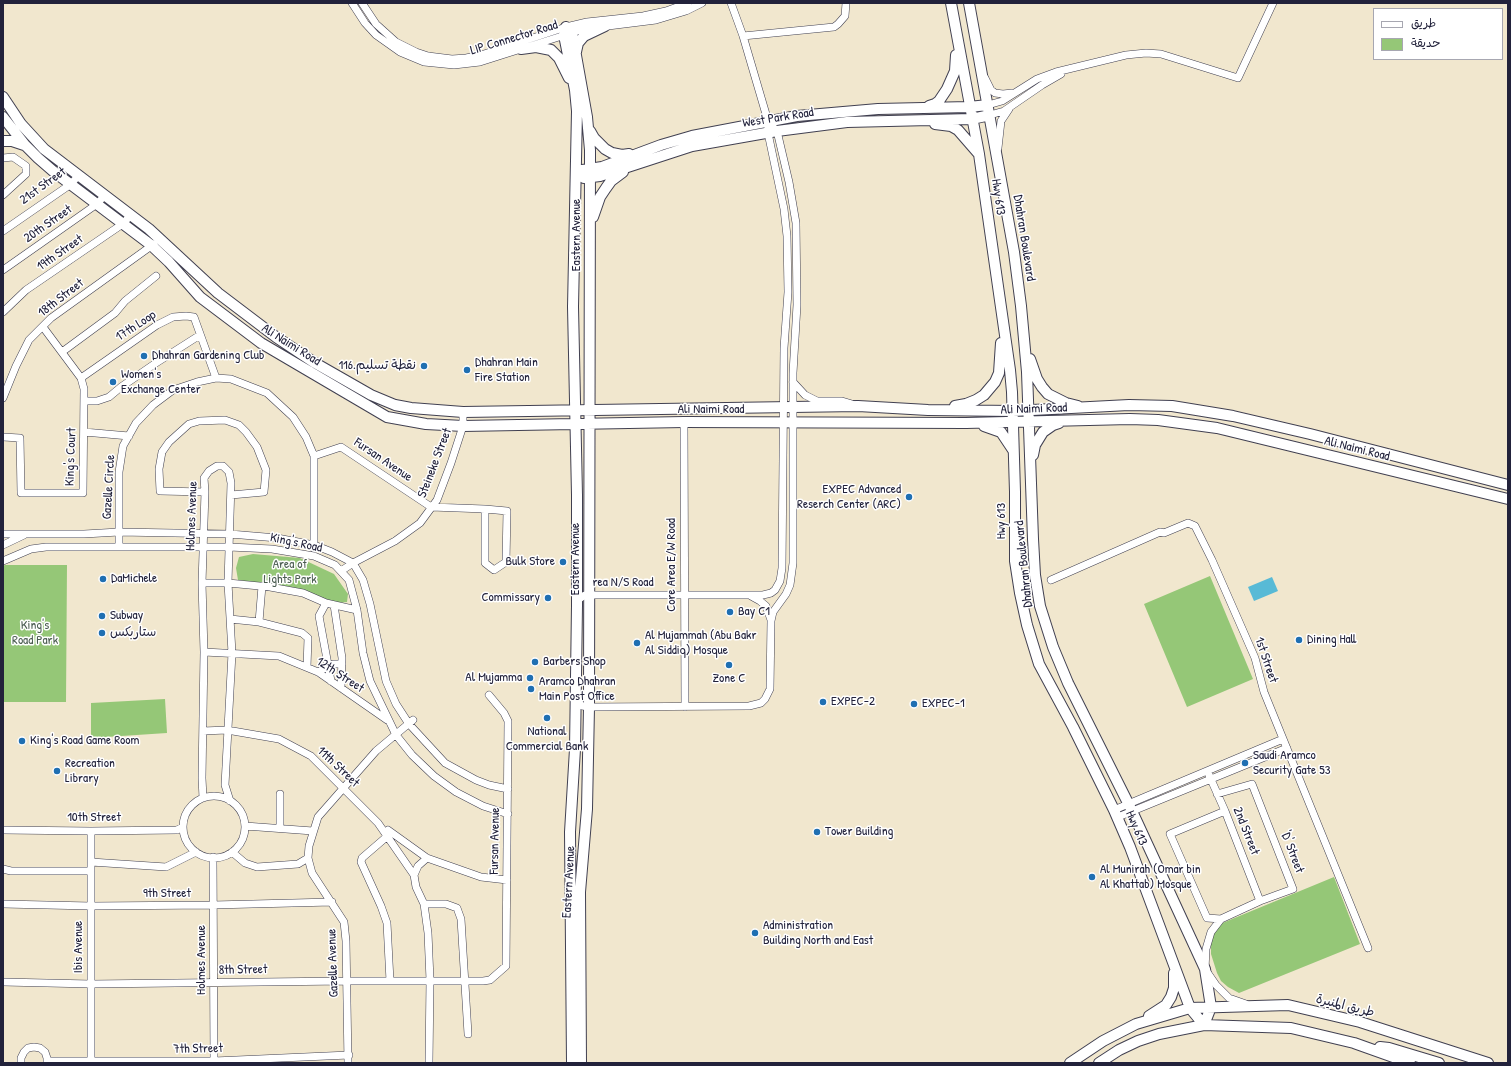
<!DOCTYPE html>
<html>
<head>
<meta charset="utf-8">
<style>
	body { margin:0 }
	#map { position:relative; width:1511px; height:1066px; overflow:hidden; background:#f1e7ce; font-family:"Patrick Hand","Playpen Sans Arabic",sans-serif }
	canvas { display:block }
	.frame { position:absolute; inset:0; border:4px solid #22223b; pointer-events:none }
	.legend { position:absolute; left:1373px; top:8px; width:130px; height:52px; box-sizing:border-box; background:#fff; border:1px solid #a7a7b1; margin:0; padding:5px 7px; list-style:none; font-size:12px; color:#22223b }
	.legend li { display:flex; align-items:center; gap:8px; height:20px }
	.legend b { width:20px; border:1px solid #a7a7b1 }
</style>
</head>
<body>
<div id="map">
<canvas width="1511" height="1066"></canvas>
<div class="frame"></div>
<ul class="legend">
<li><b style="height:5px;background:#fff"></b>طريق</li>
<li><b style="height:11px;background:#95c777"></b>حديقة</li>
</ul>
</div>
<script>
const g = document.querySelector('canvas').getContext('2d');
g.lineJoin = 'round';
function fillPath(path, color) {
  g.fillStyle = color;
  g.fill(path, 'evenodd');
}
function toPath(rows) {
  const path = new Path2D();
  for (const r of rows) {
    if (r.length === 3) {
      path.moveTo(r[0] + r[2], r[1]);
      path.arc(r[0], r[1], r[2], 0, 2 * Math.PI);
      continue;
    }
    path.moveTo(r[0], r[1]);
    for (let i = 2; i < r.length; i += 2) path.lineTo(r[i], r[i + 1]);
  }
  return path;
}
function strokePath(path, color, width, dash) {
  g.strokeStyle = color;
  g.lineWidth = width;
  g.lineCap = dash ? 'butt' : 'round';
  g.setLineDash(dash || []);
  g.stroke(path);
}
function drawText(font, color, halo, rows, align = 'center') {
  g.font = font + ' "Patrick Hand","Playpen Sans Arabic",sans-serif';
  g.lineWidth = 3;
  g.setLineDash([]);
  g.textBaseline = 'middle';
  g.strokeStyle = halo;
  g.fillStyle = color;
  for (const [text, x, y, turn = 0] of rows) {
    g.save();
    g.translate(x, y);
    g.rotate((+turn || 0) * Math.PI / 180);
    g.textAlign = isNaN(turn) ? turn : align;
    if (halo) g.strokeText(text, 0, 0);
    g.fillText(text, 0, 0);
    g.restore();
  }
}
const green = toPath([
	[253,554,300,558,334,574,348,594,347,602,337,603,295,589,238,580,236,568,239,557],
	[5,565,67,565,66,702,3,702,3,566],
	[1210,576,1253,679,1187,707,1144,604],
	[165,699,167,733,91,738,91,703],
	[1334,877,1360,944,1239,993,1228,987,1221,981,1217,973,1211,954,1211,943,1215,930,1220,924]
]);
const water = toPath([
	[1272,577,1278,591,1254,601,1248,587]
]);
const minor = toPath([
	[352,3,365,23,376,35,400,52,424,62,454,65,480,62,584,29,656,20,686,11,702,3],
	[362,3,376,24,396,42,416,52,428,56,452,59,466,58,481,55,566,27,587,22,643,16,666,11,688,3],
	[743,36,834,27,838,24,845,16,846,3],
	[985,78,991,90,995,93,1003,94,1012,93],
	[988,105,1002,101,1037,79,1056,72,1126,55,1146,53,1161,54,1238,78,1273,3],
	[990,115,1004,111,1042,85,1061,74],
	[998,148,1001,121,1009,109],
	[3,158,13,157,26,166,26,174,3,195],
	[3,231,71,184,78,176],
	[3,270,97,204,105,195],
	[3,312,26,290,124,223,131,214],
	[62,352,115,313,125,301,156,276],
	[81,378,157,325,173,317,186,316,194,317,216,378],
	[793,382,805,395,817,401,842,401,852,404],
	[3,398,16,366,29,340,51,318,154,244],
	[84,401,97,401,109,397,121,387,156,363,200,335],
	[684,422,685,707],
	[84,432,129,436],
	[3,437,20,438,21,493,83,493,84,389,81,378,43,327],
	[314,456,341,447,431,507,485,509,507,511,506,562,494,570,485,563,485,509],
	[205,492,160,491,159,469,162,452,169,442,189,424,199,421,225,420,239,425,246,432,257,447,266,470,264,492,231,495],
	[3,534,84,534,119,532,230,534,277,538,314,545,332,552,353,563,363,580,370,604,386,681,396,704,409,724,445,763,476,780,489,785,508,789],
	[3,545,24,535],
	[119,547,119,472,123,446,136,423,153,405,173,390,197,382,216,378,231,379,267,393,293,417,306,437,314,456,314,548],
	[3,561,31,549,46,547,229,547,272,549,314,556,335,565,349,580,357,610,363,653,370,681,396,735,412,755,434,776,456,792,483,806,508,814],
	[341,571,353,563,395,541,420,523,437,500,451,463,463,426,463,412],
	[1051,580,1160,532,1164,533,1188,523,1195,526,1212,560,1255,658,1264,692,1368,948],
	[202,583,228,583,270,587,303,593,326,603,357,610],
	[751,596,760,601,766,606,771,620],
	[326,603,319,616,331,681],
	[334,605,342,658,341,688],
	[577,605,579,599,585,595,763,595,771,593,775,590,780,581,782,568,784,348,788,292,787,236,784,209,768,133,768,121,743,36,731,3],
	[230,619,259,622,302,633,308,638,307,667],
	[259,622,262,586],
	[204,652,279,656,318,672,387,720],
	[318,672,333,664,342,664],
	[576,698,582,706,589,707,749,706,761,703,765,699,770,689,771,621,773,612,786,594,790,585,793,563,793,373,797,305,796,223,789,182,777,131,774,128],
	[203,731,227,730,279,739,311,756,378,823,414,875,416,887,424,904,428,933,430,980,429,1063],
	[1209,775,1225,811,1260,901],
	[280,794,280,828],
	[1217,794,1252,784,1293,889,1260,901,1221,919,1207,918,1170,834,1225,811],
	[214,827,31],
	[203,798,202,778,204,652,202,583,205,492,204,478,209,471,217,466,223,466,229,472,231,483,228,583,232,653,225,785,230,801],
	[1114,810,1283,739],
	[1118,817,1287,748],
	[245,826,313,831],
	[3,830,91,831,177,830,183,827],
	[388,830,427,858,481,877,507,880],
	[91,831,91,1063],
	[232,852,245,863,257,867,298,864,308,858],
	[213,857,214,1063],
	[91,862,166,867,196,852],
	[3,869,11,871,91,871],
	[414,875,418,866,427,858],
	[3,904,91,906,213,905,332,902],
	[424,904,446,904,457,908,461,919,468,1034],
	[1221,919,1211,932,1206,949,1205,969,1216,985,1229,998,1246,1004],
	[390,981,387,923,381,906,361,862,362,858,391,833],
	[3,982,91,984,346,981,483,981,490,980,506,966,508,721,504,713,489,695],
	[47,1061,214,1061,349,1055],
	[21,1063,21,1058,24,1052,28,1048,34,1047,40,1048,45,1052,47,1058,47,1063],
	[348,1063,346,941,344,922,312,873,308,858,309,846,318,817,376,751,413,720]
]);
const secondary = toPath([
	[951,3,979,154,1010,370,1012,392,1015,492,1015,561,1020,593,1027,625,1039,664,1073,727,1114,810,1130,847,1190,1008,1204,1025],
	[969,3,1014,252,1021,306,1027,372,1033,539,1035,575,1040,606,1053,647,1068,683,1132,811,1205,969,1211,1007,1204,1025],
	[566,27,572,33,587,117,590,150,589,707,587,809,580,892,581,1063],
	[566,27,564,35,575,90,577,111,573,307,577,495,577,605,575,749,570,832,572,1063],
	[521,49,536,47,551,50,559,58,569,78],
	[576,52,578,43,584,36,605,26],
	[3,97,21,124,44,149,149,229,218,293,276,337,315,363,371,395,395,405,411,408,463,412,858,406,928,410,1013,411,1129,405,1172,406,1233,416,1310,434,1508,485],
	[929,106,935,104,939,101,947,89,955,71,956,55],
	[3,117,25,145,38,158,53,171,151,245,169,262,200,297,261,343,387,417,426,424,463,426,684,422,966,423,1130,419,1158,420,1217,428,1508,499],
	[935,124,951,126,958,130,978,153],
	[590,131,594,138,605,149,612,153,622,155,629,154],
	[3,141,12,141,24,145],
	[576,171,602,167,661,145,692,136,797,116,878,109,969,107,988,105],
	[584,178,600,176,692,146,777,131,847,122,972,119,990,115],
	[593,217,600,197,606,188,611,181,623,172],
	[1030,359,1037,379,1042,387,1048,394,1066,403,1078,406],
	[955,406,966,404,976,400,984,395,995,382,999,373,1001,343],
	[984,426,1001,432,1013,450],
	[1033,455,1035,445,1043,432,1053,425,1059,423],
	[1149,1016,1166,1005,1171,997,1174,988,1174,973],
	[1380,1047,1389,1048,1439,1063],
	[1070,1063,1103,1041,1136,1024,1190,1008,1288,1005,1360,1022,1488,1063],
	[1099,1063,1119,1050,1138,1041,1159,1034,1204,1025,1291,1028,1354,1043,1410,1063]
]);
const markers = [
	[144,356,4,"#1f6fb2"],
	[424,366,4,"#1f6fb2"],
	[467,370,4,"#1f6fb2"],
	[113,382,4,"#1f6fb2"],
	[909,497,4,"#1f6fb2"],
	[563,562,4,"#1f6fb2"],
	[103,579,4,"#1f6fb2"],
	[548,598,4,"#1f6fb2"],
	[730,612,4,"#1f6fb2"],
	[102,616,4,"#1f6fb2"],
	[102,633,4,"#1f6fb2"],
	[1299,640,4,"#1f6fb2"],
	[637,643,4,"#1f6fb2"],
	[535,662,4,"#1f6fb2"],
	[729,665,4,"#1f6fb2"],
	[530,678,4,"#1f6fb2"],
	[531,689,4,"#1f6fb2"],
	[823,702,4,"#1f6fb2"],
	[914,704,4,"#1f6fb2"],
	[547,718,4,"#1f6fb2"],
	[22,741,4,"#1f6fb2"],
	[1245,763,4,"#1f6fb2"],
	[57,771,4,"#1f6fb2"],
	[817,832,4,"#1f6fb2"],
	[1092,877,4,"#1f6fb2"],
	[755,933,4,"#1f6fb2"]
];
const streetNames = [
	["LIP Connector Road",514,38,-17],
	["West Park Road",778,118,-9],
	["21st Street",43,186,-36],
	["Hwy 613",998,197,82],
	["20th Street",48,224,-35],
	["Eastern Avenue",577,235,-90],
	["Dhahran Boulevard",1024,238,81],
	["19th Street",60,253,-35],
	["18th Street",61,298,-38],
	["17th Loop",136,326,-33],
	["Ali Naimi Road",291,345,32],
	["Ali Naimi Road",1034,409,-2],
	["Ali Naimi Road",711,410],
	["Ali Naimi Road",1357,449,14],
	["King's Court",71,457,-88],
	["Fursan Avenue",383,460,34],
	["Steineke Street",435,463,-69],
	["Gazelle Circle",109,487,-87],
	["Holmes Avenue",192,516,-88],
	["Hwy 613",1002,521,-90],
	["King's Road",296,543,12],
	["Eastern Avenue",576,559,-90],
	["Dhahran Boulevard",1024,564,-96],
	["Core Area E/W Road",672,565,-90],
	["rea N/S Road",623,583],
	["1st Street",1266,660,71],
	["12th Street",340,675,33],
	["11th Street",338,767,43],
	["10th Street",94,818],
	["Hwy 613",1136,828,67],
	["2nd Street",1246,831,68],
	["Fursan Avenue",495,841,-89],
	["'D' Street",1292,852,69],
	["Eastern Avenue",569,882,-87],
	["9th Street",167,894],
	["Ibis Avenue",79,947,-90],
	["Holmes Avenue",202,960,-90],
	["Gazelle Avenue",333,963,-92],
	["8th Street",243,970,-1],
	["طريق المنيرة",1345,1006,14],
	["7th Street",198,1049,-1]
];
const poiNames = [
	["Dhahran Gardening Club",152,356],
	["Dhahran Main",475,363],
	["Fire Station",475,378],
	["نقطة تسليم.116",416,366,"right"],
	["Women's",121,375],
	["Exchange Center",121,390],
	["EXPEC Advanced",901,490,"right"],
	["Reserch Center (ARC)",901,505,"right"],
	["Bulk Store",555,562,"right"],
	["DaMichele",111,579],
	["Commissary",540,598,"right"],
	["Bay C1",738,612],
	["Subway",110,616],
	["ستاربكس",110,633],
	["Al Mujammah (Abu Bakr",645,636],
	["Al Siddiq) Mosque",645,651],
	["Dining Hall",1307,640],
	["Barbers Shop",543,662],
	["Al Mujamma",522,678,"right"],
	["Zone C",729,679,"center"],
	["Aramco Dhahran",539,682],
	["Main Post Office",539,697],
	["EXPEC-2",831,702],
	["EXPEC-1",922,704],
	["National",547,732,"center"],
	["Commercial Bank",547,747,"center"],
	["King's Road Game Room",30,741],
	["Saudi Aramco",1253,756],
	["Security Gate 53",1253,771],
	["Recreation",65,764],
	["Library",65,779],
	["Tower Building",825,832],
	["Al Munirah (Omar bin",1100,870],
	["Al Khattab) Mosque",1100,885],
	["Administration",763,926],
	["Building North and East",763,941]
];
const parkNames = [
	["Area of",290,565],
	["Lights Park",290,580],
	["King's",35,626],
	["Road Park",35,641]
];
fillPath(green, '#95c777');
fillPath(water, '#58bad6');
strokePath(minor, '#414051', 8);
strokePath(secondary, '#414051', 12);
strokePath(minor, '#fff', 7);
strokePath(secondary, '#fff', 10);
for (const [x, y, r, color] of markers) {
  const dot = new Path2D();
  dot.arc(x, y, r, 0, 2 * Math.PI);
  g.fillStyle = color;
  g.fill(dot);
  strokePath(dot, '#fff', 1.5);
}
drawText('13px', '#22223b', '#fff', streetNames);
drawText('13px', '#22223b', '#fff', poiNames, 'left');
drawText('13px', '#4a5c50', '#fff', parkNames);
</script>
</body>
</html>
